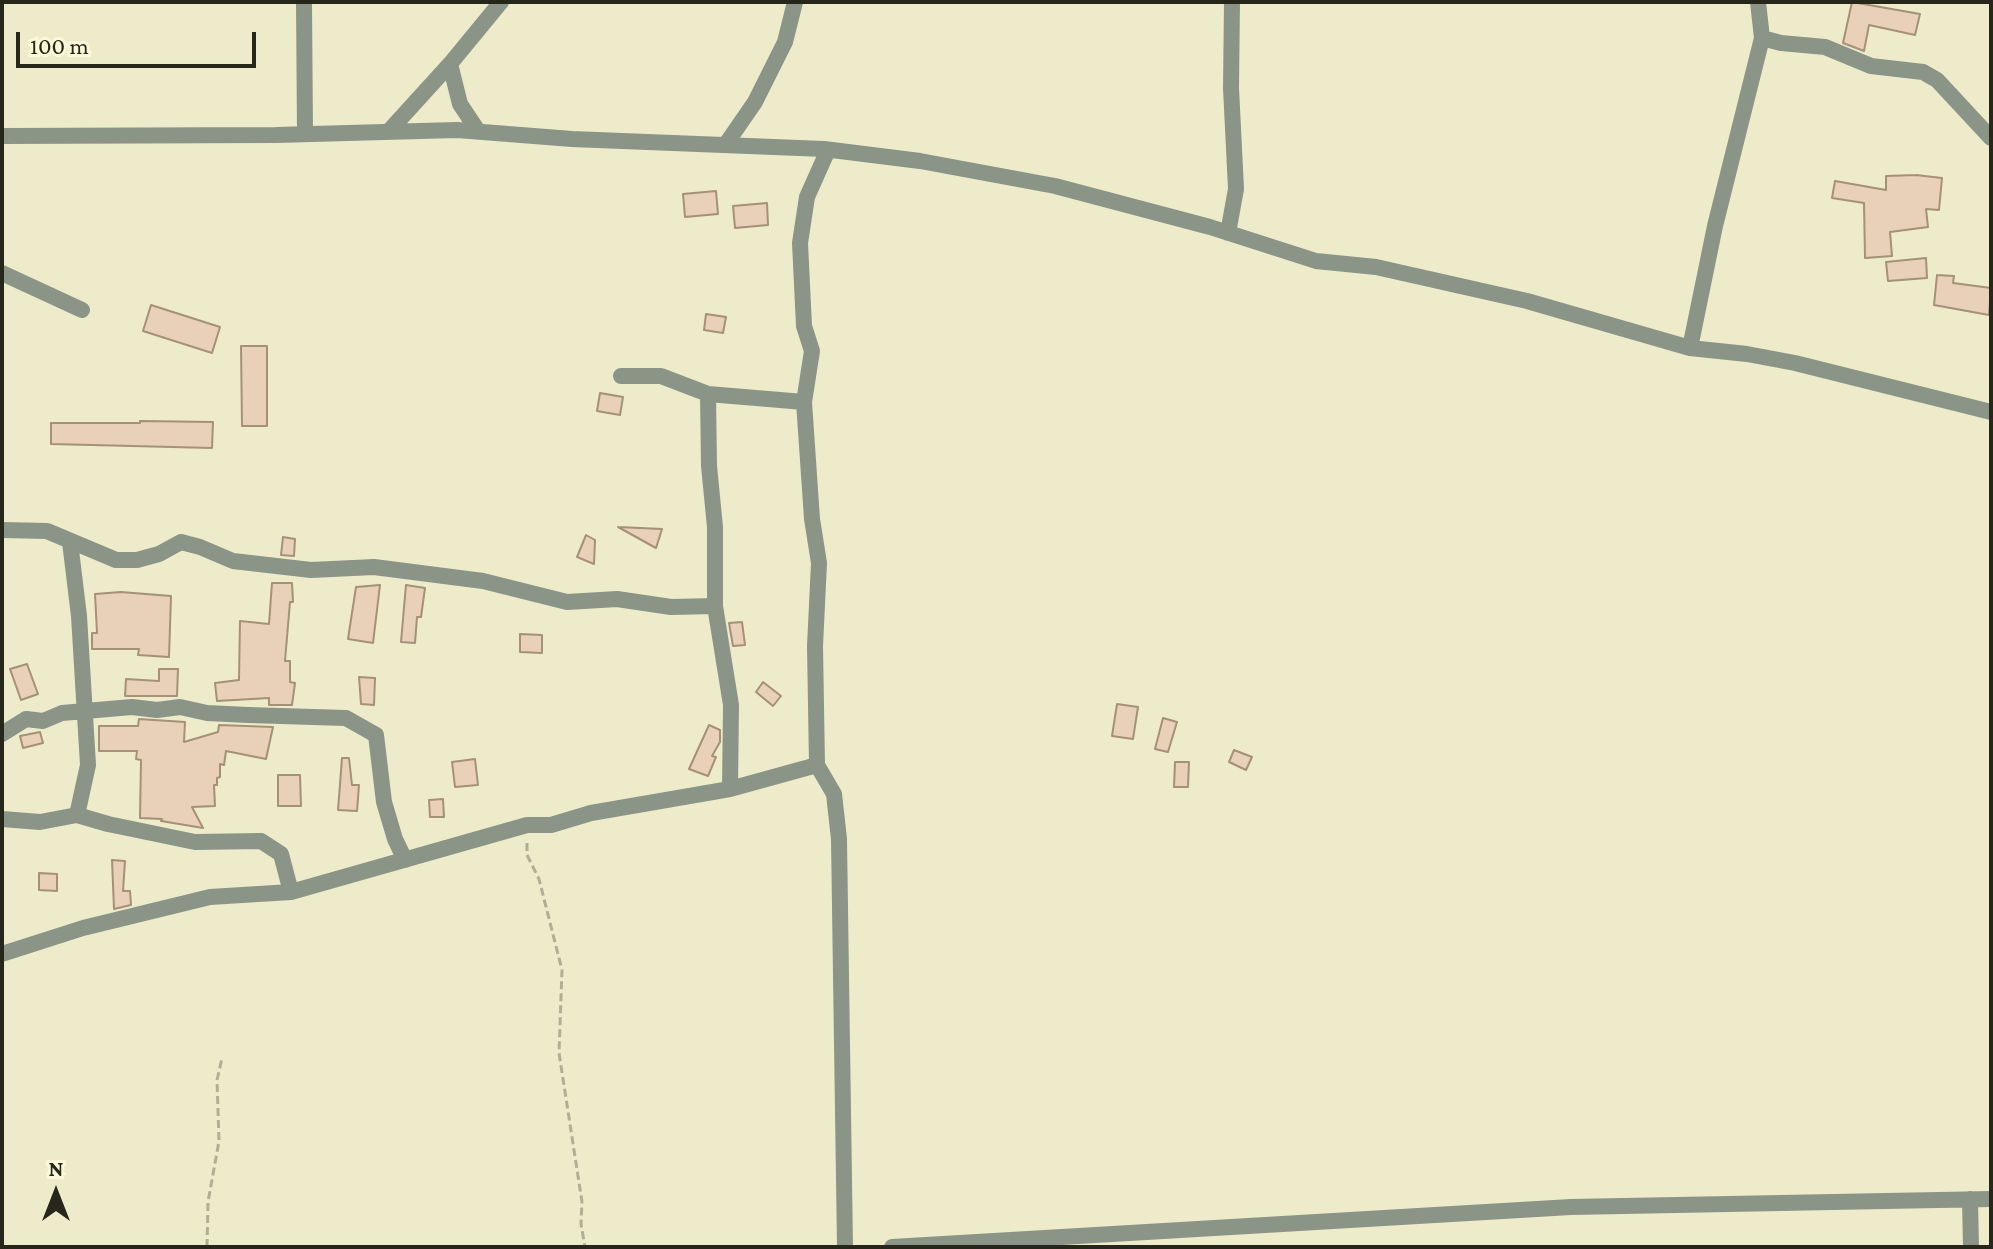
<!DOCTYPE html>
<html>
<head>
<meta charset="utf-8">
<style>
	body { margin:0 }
	#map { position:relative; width:1993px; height:1249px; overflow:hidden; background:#eeebcb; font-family:"Crimson Pro",serif }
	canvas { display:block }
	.frame { position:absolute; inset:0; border:4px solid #27261a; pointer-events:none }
	.north { position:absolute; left:16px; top:1153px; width:80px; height:80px; -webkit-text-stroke:6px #fbf8d8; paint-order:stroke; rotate:0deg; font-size:22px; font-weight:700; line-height:32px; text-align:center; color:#27261a }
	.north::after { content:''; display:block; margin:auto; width:28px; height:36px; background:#27261a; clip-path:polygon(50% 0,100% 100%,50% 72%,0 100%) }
	.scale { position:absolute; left:16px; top:32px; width:240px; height:36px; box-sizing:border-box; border:4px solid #27261a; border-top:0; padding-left:10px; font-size:24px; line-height:28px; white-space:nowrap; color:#27261a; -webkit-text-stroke:6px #fbf8d8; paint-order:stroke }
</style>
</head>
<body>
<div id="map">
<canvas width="1993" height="1249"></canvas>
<div class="frame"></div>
<div class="north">N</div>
<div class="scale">100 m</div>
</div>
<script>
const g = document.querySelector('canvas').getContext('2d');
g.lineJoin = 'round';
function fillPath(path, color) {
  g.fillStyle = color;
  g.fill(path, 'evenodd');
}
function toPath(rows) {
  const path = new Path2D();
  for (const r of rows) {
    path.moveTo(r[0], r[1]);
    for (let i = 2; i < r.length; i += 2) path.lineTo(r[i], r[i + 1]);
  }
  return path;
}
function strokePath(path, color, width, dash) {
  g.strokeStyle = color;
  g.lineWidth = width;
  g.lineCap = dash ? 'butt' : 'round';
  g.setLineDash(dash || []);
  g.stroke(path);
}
const building = toPath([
	[1852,2,1920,14,1915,35,1869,25,1864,51,1843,43,1852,2],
	[1916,175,1942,178,1939,210,1926,209,1928,227,1890,232,1892,256,1865,258,1864,203,1832,198,1835,181,1886,190,1886,176,1916,175],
	[716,191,718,214,685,217,683,194,716,191],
	[767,203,768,225,735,228,733,206,767,203],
	[1926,258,1927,278,1888,281,1886,262,1926,258],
	[1937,275,1954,276,1953,283,1991,288,1989,315,1934,305,1937,275],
	[151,305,220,327,212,353,143,331,151,305],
	[706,314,726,317,723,333,704,330,706,314],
	[241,346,267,346,267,426,242,426,241,346],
	[600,393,623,397,620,415,597,411,600,393],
	[140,421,213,422,212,448,51,444,51,423,140,423,140,421],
	[618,527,662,529,656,548,618,527],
	[586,535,595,540,594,564,577,557,586,535],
	[283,537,295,539,294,556,281,555,283,537],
	[272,583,292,583,293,602,290,602,285,661,290,661,290,682,295,683,292,705,269,705,269,698,217,701,215,683,239,680,240,621,269,624,272,583],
	[380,585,373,643,348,639,356,587,380,585],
	[406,585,425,588,421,617,417,617,415,643,401,642,406,585],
	[121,592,171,596,169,657,138,655,139,649,92,649,92,633,97,633,95,594,121,592],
	[742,622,745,645,733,646,729,623,742,622],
	[520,634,542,635,542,653,520,652,520,634],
	[27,664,38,694,21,700,10,669,27,664],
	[159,669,178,669,177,696,125,696,126,679,159,681,159,669],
	[359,677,375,678,374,705,361,704,359,677],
	[763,682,781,696,773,706,756,692,763,682],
	[1117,704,1138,707,1133,739,1112,736,1117,704],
	[1163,718,1177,722,1168,752,1155,749,1163,718],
	[139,719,185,722,184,742,218,732,219,725,273,727,266,759,226,751,224,765,220,764,220,777,217,778,217,785,214,785,215,806,192,807,203,828,161,821,162,819,140,818,141,760,136,759,137,751,99,751,99,726,138,726,139,719],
	[709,725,720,730,720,742,712,756,716,757,708,776,689,769,709,725],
	[40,732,43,743,23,748,20,736,40,732],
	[1234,750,1252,757,1246,770,1229,762,1234,750],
	[342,758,349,758,352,785,359,785,357,811,338,810,342,758],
	[475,759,478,785,455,787,452,762,475,759],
	[1175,762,1189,762,1188,787,1174,787,1175,762],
	[278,775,300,775,301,806,278,806,278,775],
	[443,799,444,817,430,817,429,800,443,799],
	[112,860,125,861,123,891,130,891,131,905,114,909,112,860],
	[39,873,57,874,57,891,39,890,39,873]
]);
const path = toPath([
	[527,843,527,855,539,879,562,970,559,1053,582,1202,581,1224,585,1247],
	[207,1247,208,1202,219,1141,217,1080,222,1058]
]);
const street = toPath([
	[304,2,305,134],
	[1762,38,1781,43,1825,47,1871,66,1923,72,1937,80,1991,138],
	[450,64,460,104,478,131],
	[390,130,450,64,501,2],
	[2,136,276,135,457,130,572,139,824,149,920,161,1055,186,1210,227,1316,261,1376,267,1527,301,1690,348,1747,354,1795,363,1991,412],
	[726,144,755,102,785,42,795,2],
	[1228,233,1236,189,1231,88,1232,2],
	[2,273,82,310],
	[1690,348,1715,226,1762,38,1758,2],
	[621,376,661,376,708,394,804,402],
	[708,394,709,466,715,527,715,606,731,705,730,789],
	[2,530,47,531,116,560,137,560,159,554,181,542,200,547,233,561,311,570,374,567,483,581,567,602,617,599,671,607,715,606],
	[70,542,79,616,88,765,77,815,108,824,195,842,261,841,281,854,291,892],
	[2,734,26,719,43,721,62,713,132,707,157,710,180,707,207,713,248,715,346,718,376,735,384,802,395,839,405,860],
	[817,765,815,646,819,563,812,519,804,402,812,351,804,326,800,243,807,197,828,150],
	[2,819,40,822,77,815],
	[2,954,83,928,210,897,291,892,527,825,551,825,591,813,730,789,817,765,834,794,839,839,845,1247],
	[1970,1199,1971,1247],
	[892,1247,1571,1207,1991,1199]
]);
fillPath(building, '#e8d1b8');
strokePath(building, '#a59078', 2);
strokePath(path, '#b0ae94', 3, [8, 4]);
strokePath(street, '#8b9587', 16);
</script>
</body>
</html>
